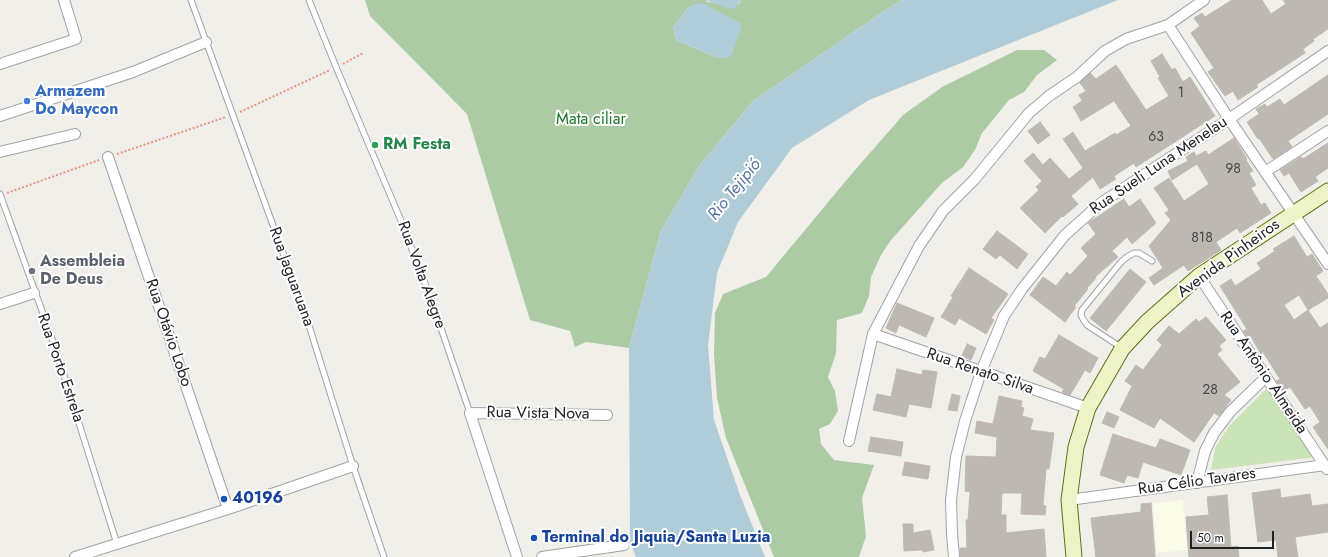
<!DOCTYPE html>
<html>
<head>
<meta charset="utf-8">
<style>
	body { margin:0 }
	#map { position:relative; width:1328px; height:557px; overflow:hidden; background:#f1efea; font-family:Jost,sans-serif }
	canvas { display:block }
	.scale { position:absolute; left:1190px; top:531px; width:84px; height:18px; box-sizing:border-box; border:2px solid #222; border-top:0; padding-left:5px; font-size:12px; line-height:14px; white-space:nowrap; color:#222; -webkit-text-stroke:3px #fff; paint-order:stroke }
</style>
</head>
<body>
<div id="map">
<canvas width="1328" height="557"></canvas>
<div class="scale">50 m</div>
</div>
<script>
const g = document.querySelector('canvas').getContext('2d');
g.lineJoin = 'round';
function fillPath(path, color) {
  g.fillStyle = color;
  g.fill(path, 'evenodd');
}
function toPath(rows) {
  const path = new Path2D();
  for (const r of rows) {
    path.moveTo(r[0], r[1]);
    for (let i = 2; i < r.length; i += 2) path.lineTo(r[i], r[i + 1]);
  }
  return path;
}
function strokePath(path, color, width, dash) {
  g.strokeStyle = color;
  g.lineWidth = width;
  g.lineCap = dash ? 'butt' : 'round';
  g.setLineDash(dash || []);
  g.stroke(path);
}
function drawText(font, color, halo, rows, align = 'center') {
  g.font = font + ' Jost,sans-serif';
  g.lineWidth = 4;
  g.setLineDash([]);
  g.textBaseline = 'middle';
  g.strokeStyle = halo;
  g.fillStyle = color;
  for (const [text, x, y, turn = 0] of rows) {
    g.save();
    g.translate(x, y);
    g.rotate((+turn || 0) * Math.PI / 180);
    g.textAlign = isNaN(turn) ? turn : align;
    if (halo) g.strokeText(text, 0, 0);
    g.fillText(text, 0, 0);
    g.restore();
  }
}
const education = toPath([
	[1183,500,1187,550,1157,553,1153,503]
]);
const grass = toPath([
	[1270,385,1317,457,1211,470,1215,448,1229,426]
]);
const forest = toPath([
	[365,0,706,0,708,2,739,4,741,0,902,0,887,9,753,101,699,166,661,231,629,348,586,342,575,347,570,331,530,320,467,114,370,16],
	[693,5,718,58,678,41,676,38,673,27,688,8],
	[1017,50,1044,50,1057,60,1037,75,1024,92,1009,100,982,133,975,150,963,167,942,183,891,240,881,255,871,277,869,296,862,313,837,320,836,353,828,377,835,391,838,411,830,424,819,429,821,444,834,460,874,465,862,498,866,536,859,557,774,557,726,438,717,398,714,354,715,313,723,294,766,277,849,177,903,115,942,87]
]);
const water = toPath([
	[706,0,741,0,735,8,730,9],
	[902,0,1118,0,869,100,792,148,738,222,717,273,708,345,714,420,740,495,765,557,636,557,630,541,629,348,661,231,699,166,753,101,887,9],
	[699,3,704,4,740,23,742,28,731,56,727,58,718,58,678,41,676,38,673,27,688,8,693,5]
]);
const building = toPath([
	[1232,0,1262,0,1271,14,1286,4,1283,0,1328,0,1328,29,1313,39,1314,41,1303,49,1305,53,1256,85,1258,87,1238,100,1233,91,1225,96,1208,72,1214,68,1191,33,1200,26,1194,18,1202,13,1205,17,1232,0],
	[1162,54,1172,70,1175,68,1183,82,1190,77,1215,116,1136,167,1134,163,1114,176,1116,179,1100,189,1093,177,1071,196,1078,204,1063,217,1062,216,1045,233,1020,208,1039,190,1036,187,1042,181,1024,161,1033,153,1043,165,1050,158,1069,179,1083,168,1063,139,1073,132,1085,151,1115,133,1116,135,1131,126,1114,101,1081,121,1073,107,1082,101,1079,95,1086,91,1080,83,1090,73,1096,79,1116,65,1146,110,1169,96,1158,78,1160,77,1151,61,1162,54],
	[1328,75,1328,114,1288,141,1292,147,1273,159,1259,138,1258,139,1247,122,1259,114,1256,109,1265,104,1267,107,1280,99,1284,105,1328,75],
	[1040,122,1050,135,1038,144,1028,131,1040,122],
	[1234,138,1247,159,1246,160,1253,171,1249,173,1256,185,1251,188,1261,205,1265,203,1271,213,1240,233,1237,228,1216,242,1221,250,1188,271,1184,265,1154,285,1149,278,1163,268,1149,246,1171,220,1165,213,1169,210,1154,188,1169,178,1184,201,1209,184,1197,164,1172,180,1168,171,1188,161,1186,157,1194,152,1196,156,1206,151,1208,155,1234,138],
	[1328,143,1328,168,1315,177,1318,181,1301,192,1289,173,1284,176,1280,170,1299,158,1302,157,1303,159,1328,143],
	[1124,199,1129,207,1140,199,1156,223,1132,244,1127,237,1112,251,1118,257,1095,277,1096,278,1087,288,1088,289,1074,306,1076,307,1065,322,1030,295,1043,277,1056,286,1067,272,1070,275,1088,256,1081,248,1096,234,1088,223,1124,199],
	[997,231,1028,254,1017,269,1000,255,996,259,983,249,997,231],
	[1294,236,1307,257,1312,254,1323,271,1316,276,1328,294,1328,298,1308,310,1320,328,1328,323,1328,449,1313,427,1320,422,1310,406,1305,409,1290,387,1283,391,1276,381,1280,379,1263,352,1261,354,1251,337,1248,338,1243,331,1247,329,1220,286,1231,279,1235,286,1261,269,1257,263,1275,251,1273,249,1294,236],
	[1299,295,1308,310,1294,320,1284,305,1299,295],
	[969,268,1008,294,991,318,994,320,986,334,959,318,955,325,941,317,953,297,951,296,969,268],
	[1130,269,1146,282,1106,331,1090,318,1130,269],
	[897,303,934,318,926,337,899,325,896,333,886,328,897,303],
	[1206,317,1226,340,1219,346,1222,350,1217,354,1240,382,1224,395,1231,400,1219,416,1214,413,1194,442,1160,418,1154,428,1120,410,1132,386,1125,381,1136,365,1143,370,1162,345,1157,340,1169,326,1179,334,1196,319,1199,322,1206,317],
	[1059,335,1098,358,1090,373,1085,370,1070,395,1062,392,1064,389,1033,371,1040,357,1045,359,1059,335],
	[967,344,976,348,971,360,962,356,967,344],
	[897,369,922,375,923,370,937,372,931,408,909,404,906,417,873,410,877,394,891,397,897,369],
	[952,394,960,396,957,411,948,410,952,394],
	[999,396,1022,401,1021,407,1024,408,1022,416,1033,419,1030,430,1054,433,1049,469,1046,469,1043,505,1046,506,1045,515,1021,514,1022,493,1002,493,1001,515,1006,515,1006,533,1044,529,1046,557,960,557,960,548,967,548,966,520,968,520,970,492,965,491,966,456,996,457,997,437,975,433,977,421,993,424,999,396],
	[1107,412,1119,417,1114,428,1102,423,1107,412],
	[1113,434,1156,448,1160,439,1190,450,1181,475,1143,462,1138,478,1127,475,1124,483,1100,475,1113,434],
	[871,437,903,442,901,456,868,451,871,437],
	[905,462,930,466,928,479,902,475,905,462],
	[1280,489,1281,498,1310,494,1312,506,1328,504,1328,532,1295,537,1298,557,1278,557,1276,540,1258,542,1252,493,1280,489],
	[1227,495,1231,547,1238,546,1239,557,1189,557,1186,517,1209,515,1207,497,1227,495],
	[1151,503,1155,557,1096,557,1091,518,1141,512,1141,504,1151,503],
	[903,524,913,524,913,533,930,530,934,550,923,552,922,550,904,551,903,524]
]);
const path = toPath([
	[343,64,363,53],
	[240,112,330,70],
	[117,154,226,117],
	[7,193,99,160]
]);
const lane = toPath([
	[191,0,306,316,353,466,384,557],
	[309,0,336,67,402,223,431,299,470,413],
	[0,194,55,347,117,544],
	[1122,348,1087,325,1083,319,1081,315,1082,310,1121,262,1127,257,1134,253,1139,253,1152,261]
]);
const street = toPath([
	[1168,25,1229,119,1328,264],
	[0,64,76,39,64,0],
	[0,116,133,72,206,42],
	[0,152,75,134],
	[108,157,228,509],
	[1265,172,1328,131],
	[1199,276,1327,469],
	[0,304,34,293],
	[873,334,1088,408],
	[849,441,873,334,919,246,943,211,974,180,1029,113,1049,96,1077,77,1105,51,1126,39,1168,25,1204,0],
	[1197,483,1205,451,1214,433,1230,412,1266,377],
	[1069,500,1325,465],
	[75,557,228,509,353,466],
	[517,557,470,413,607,415],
	[542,557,624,545],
	[954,557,952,534,951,500,956,457,965,421,981,372,1004,316,1022,289,1065,235,1101,203,1229,119,1328,51]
]);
const secondary = toPath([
	[1074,557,1069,500,1076,447,1088,408,1122,349,1147,322,1199,276,1328,191]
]);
const markers = [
	[27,101,4,"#3f7fe0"],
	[375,145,4,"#2e9e5b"],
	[32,271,4,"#6b7280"],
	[224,499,4,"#1a4fb4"],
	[534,538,4,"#1a4fb4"]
];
const numberNames = [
	["1",1181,94],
	["63",1156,138],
	["98",1233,170],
	["818",1202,239],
	["28",1210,391]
];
const shopNames = [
	["Armazem",35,92],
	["Do Maycon",35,110]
];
const parkNames = [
	["Mata ciliar",591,120]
];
const leisureNames = [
	["RM Festa",383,145]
];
const streetNames = [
	["Rua Sueli Luna Menelau",1159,166,-34],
	["Avenida Pinheiros",1229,259,-36],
	["Rua Volta Alegre",421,275,70],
	["Rua Jaguaruana",291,277,70],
	["Rua Otávio Lobo",168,333,71],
	["Rua Porto Estrela",60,368,71],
	["Rua Renato Silva",980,372,19],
	["Rua Antônio Almeida",1263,373,56],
	["Rua Vista Nova",538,414,1],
	["Rua Célio Tavares",1197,482,-8]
];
const worshipNames = [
	["Assembleia",40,262],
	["De Deus",40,280]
];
const transitNames = [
	["40196",232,499],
	["Terminal do Jiquia/Santa Luzia",542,538]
];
const waterNames = [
	["Rio Tejipió",735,190,-51]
];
fillPath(education, '#fafce8');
fillPath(grass, '#cae4b7');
fillPath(forest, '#accba4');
fillPath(water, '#b0ccd9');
fillPath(building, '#beb8b3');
strokePath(building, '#c1b8ae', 1);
strokePath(lane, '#a3a3a3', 7);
strokePath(street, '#a3a3a3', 12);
strokePath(secondary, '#5e6f13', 17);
strokePath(path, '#ea9582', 2, [2, 2]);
strokePath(lane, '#fff', 5);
strokePath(street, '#fff', 10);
strokePath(secondary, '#edf3c6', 15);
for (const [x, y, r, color] of markers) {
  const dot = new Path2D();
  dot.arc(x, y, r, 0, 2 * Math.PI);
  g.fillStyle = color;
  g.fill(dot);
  strokePath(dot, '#fff', 1.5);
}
drawText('14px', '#494846', null, numberNames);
drawText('bold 16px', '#366cbe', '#fff', shopNames, 'left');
drawText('16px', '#1a7629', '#fff', parkNames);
drawText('bold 16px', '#27864d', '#fff', leisureNames, 'left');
drawText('16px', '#222', '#fff', streetNames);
drawText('bold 16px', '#5b616d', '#fff', worshipNames, 'left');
drawText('bold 16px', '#164399', '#fff', transitNames, 'left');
drawText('italic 17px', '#5575a0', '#fff', waterNames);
</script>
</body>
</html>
